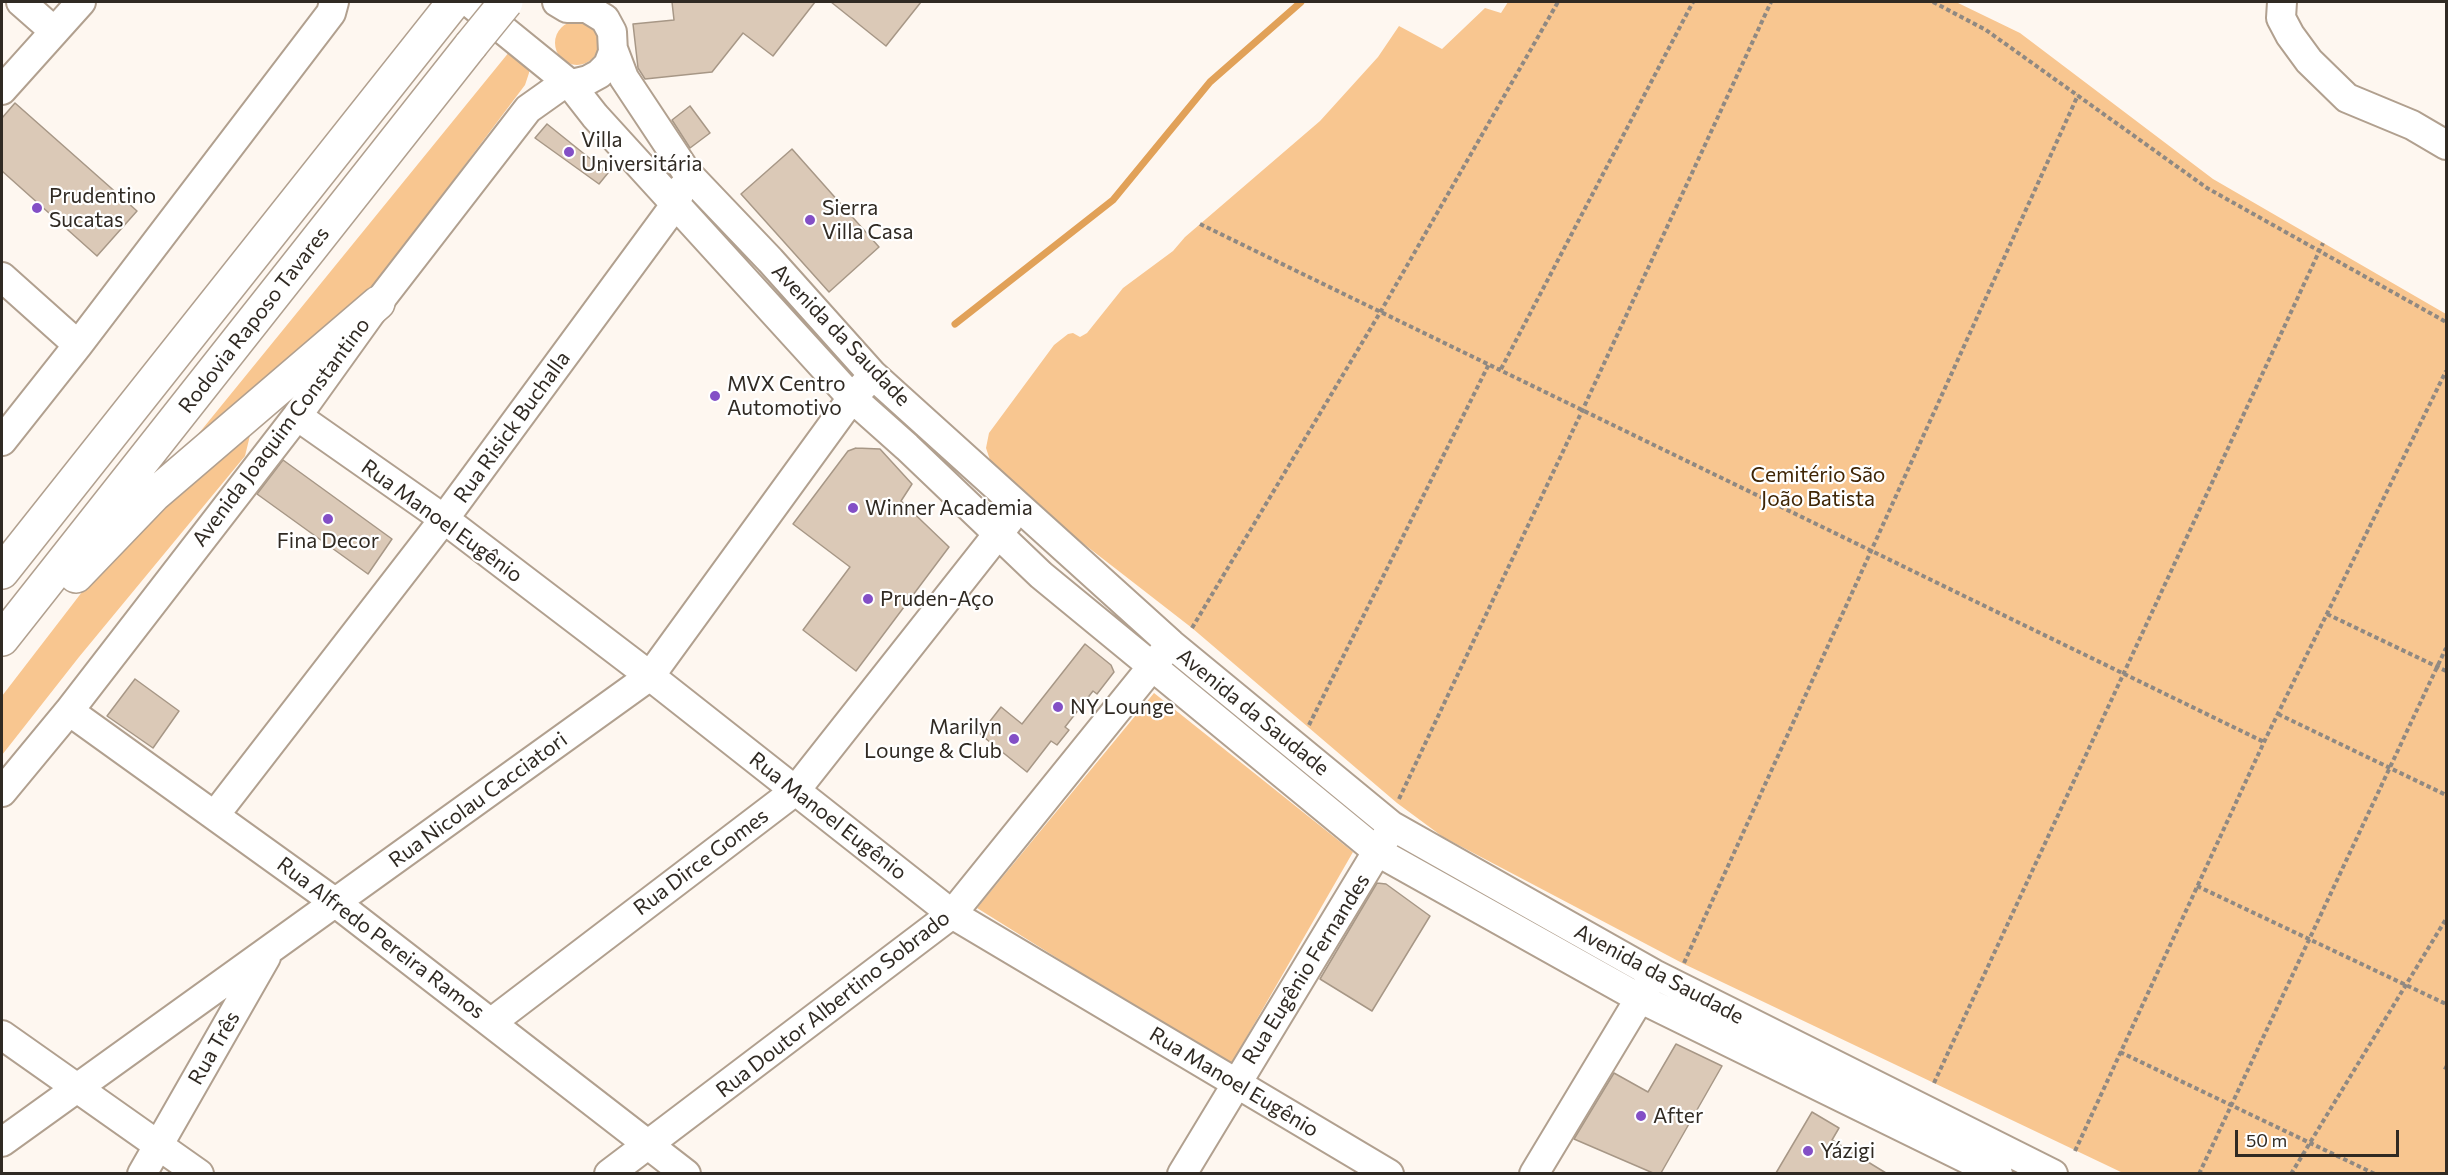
<!DOCTYPE html>
<html>
<head>
<meta charset="utf-8">
<style>
	body { margin:0 }
	#map { position:relative; width:2448px; height:1175px; overflow:hidden; background:#fef7f0; font-family:Commissioner,sans-serif }
	canvas { display:block }
	.frame { position:absolute; inset:0; border:3px solid #302a23; pointer-events:none }
	.scale { position:absolute; left:2235px; top:1130px; width:164px; height:27px; box-sizing:border-box; border:3px solid #302a23; border-top:0; padding-left:8px; font-size:18px; line-height:21px; white-space:nowrap; color:#302a23; -webkit-text-stroke:4px #fff; paint-order:stroke }
</style>
</head>
<body>
<div id="map">
<canvas width="2448" height="1175"></canvas>
<div class="frame"></div>
<div class="scale">50 m</div>
</div>
<script>
const g = document.querySelector('canvas').getContext('2d');
g.lineJoin = 'round';
function fillPath(path, color) {
  g.fillStyle = color;
  g.fill(path, 'evenodd');
}
function toPath(rows) {
  const path = new Path2D();
  for (const r of rows) {
    if (r.length === 3) {
      path.moveTo(r[0] + r[2], r[1]);
      path.arc(r[0], r[1], r[2], 0, 2 * Math.PI);
      continue;
    }
    path.moveTo(r[0], r[1]);
    for (let i = 2; i < r.length; i += 2) path.lineTo(r[i], r[i + 1]);
  }
  return path;
}
function strokePath(path, color, width, dash) {
  g.strokeStyle = color;
  g.lineWidth = width;
  g.lineCap = dash ? 'butt' : 'round';
  g.setLineDash(dash || []);
  g.stroke(path);
}
function drawText(font, color, halo, rows, align = 'center') {
  g.font = font + ' Commissioner,sans-serif';
  g.lineWidth = 4.5;
  g.setLineDash([]);
  g.textBaseline = 'middle';
  g.strokeStyle = halo;
  g.fillStyle = color;
  for (const [text, x, y, turn = 0] of rows) {
    g.save();
    g.translate(x, y);
    g.rotate((+turn || 0) * Math.PI / 180);
    g.textAlign = isNaN(turn) ? turn : align;
    if (halo) g.strokeText(text, 0, 0);
    g.fillText(text, 0, 0);
    g.restore();
  }
}
const green = toPath([
	[1508,2,1956,2,2020,33,2213,179,2446,314,2446,1173,2123,1173,1684,964,1443,837,1397,803,1192,628,1004,482,990,460,986,448,989,433,1054,345,1068,334,1073,333,1080,337,1087,333,1123,288,1173,251,1185,237,1320,121,1378,57,1399,26,1442,49,1485,8,1501,13],
	[577,43,22],
	[514,46,529,57,529,73,525,85,367,295,169,470],
	[253,423,245,456,79,657,2,755,2,696,92,579,164,504],
	[1154,693,1353,852,1230,1066,977,908]
]);
const stream = toPath([
	[955,324,1113,200,1210,82,1301,2]
]);
const building = toPath([
	[672,2,815,2,773,56,743,33,712,72,645,79,638,68,633,24,674,20,672,2],
	[831,2,921,2,886,46,831,2],
	[15,103,137,211,97,256,2,171,2,118,15,103],
	[690,106,710,133,690,148,672,120,690,106],
	[547,124,608,173,599,184,535,138,547,124],
	[792,149,879,247,829,292,741,194,792,149],
	[856,448,880,449,912,484,901,501,949,547,856,671,803,630,850,567,793,524,848,451,856,448],
	[283,460,392,539,368,574,257,494,283,460],
	[1085,644,1111,665,1114,672,1097,694,1093,691,1065,727,1069,730,1057,745,1051,741,1027,772,980,734,1001,707,1022,724,1085,644],
	[135,679,179,711,153,748,107,716,135,679],
	[1377,883,1386,884,1430,916,1372,1011,1320,979,1377,883],
	[1676,1044,1722,1066,1661,1173,1653,1173,1574,1139,1614,1073,1648,1092,1676,1044],
	[1812,1112,1839,1128,1832,1140,1886,1173,1776,1173,1812,1112]
]);
const path = toPath([
	[1933,2,1986,30,2207,188,2446,322],
	[1200,224,2264,742],
	[1501,369,1693,2],
	[2327,614,2446,671],
	[1192,628,1381,311,1558,2],
	[2278,714,2446,795],
	[1309,725,1489,364],
	[1399,799,1583,409,1771,2],
	[2197,886,2446,1004],
	[1684,963,2078,95],
	[2120,1052,2375,1174],
	[2444,1067,2446,1068],
	[1934,1083,2323,243],
	[2075,1151,2264,742,2446,371],
	[2199,1174,2446,648],
	[2291,1174,2446,919]
]);
const minor = toPath([
	[21,2,54,31],
	[469,2,570,84,595,116,852,398,907,447,1041,575,1378,852,1639,998,1998,1174],
	[2282,2,2281,18,2290,35,2309,61,2347,98,2412,125,2446,145],
	[613,49,624,78,687,173,770,260,873,375,1171,644,1392,826,1654,974,2053,1174],
	[2,90,81,2],
	[2,277,78,345],
	[297,416,444,519,650,676,952,914,1389,1174],
	[2,441,78,345,331,13,334,2],
	[69,711,336,903,686,1174],
	[2,792,69,711,297,416,378,303,528,109,559,87,588,80,599,74,608,65,613,52,612,32,605,19,587,8,567,8,557,2],
	[215,815,444,519,675,205,681,189],
	[492,1022,795,791,1009,520],
	[2,1035,199,1174],
	[2,1142,650,676,852,398,865,384],
	[142,1174,266,957],
	[609,1174,952,914,1163,653],
	[1182,1174,1386,837],
	[1534,1174,1649,983]
]);
const highway = toPath([
	[2,572,454,2],
	[76,576,154,495,378,303],
	[2,639,471,45]
]);
const highwayBridge = toPath([
	[471,45,506,2]
]);
const markers = [
	[569,152,6,"#834fc6"],
	[37,208,6,"#834fc6"],
	[810,220,6,"#834fc6"],
	[715,396,6,"#834fc6"],
	[853,508,6,"#834fc6"],
	[328,519,6,"#834fc6"],
	[868,599,6,"#834fc6"],
	[1058,707,6,"#834fc6"],
	[1014,739,6,"#834fc6"],
	[1641,1116,6,"#834fc6"],
	[1808,1151,6,"#834fc6"]
];
const poiNames = [
	["Villa",581,140],
	["Universitária",581,164],
	["Prudentino",49,196],
	["Sucatas",49,220],
	["Sierra",822,208],
	["Villa Casa",822,232],
	["MVX Centro",727,384],
	["Automotivo",727,408],
	["Winner Academia",865,508],
	["Fina Decor",328,541,"center"],
	["Pruden-Aço",880,599],
	["NY Lounge",1070,707],
	["Marilyn",1002,727,"right"],
	["Lounge & Club",1002,751,"right"],
	["After",1653,1116],
	["Yázigi",1820,1151]
];
const streetNames = [
	["Rodovia Raposo Tavares",254,320,-52],
	["Avenida da Saudade",841,335,46],
	["Rua Risick Buchalla",512,427,-54],
	["Avenida Joaquim Constantino",281,432,-53],
	["Rua Manoel Eugênio",442,521,36],
	["Avenida da Saudade",1253,712,39],
	["Rua Nicolau Cacciatori",478,800,-36],
	["Rua Manoel Eugênio",828,816,38],
	["Rua Dirce Gomes",701,862,-37],
	["Rua Alfredo Pereira Ramos",381,938,37],
	["Rua Eugênio Fernandes",1306,969,-58],
	["Avenida da Saudade",1659,974,28],
	["Rua Doutor Albertino Sobrado",833,1004,-38],
	["Rua Três",214,1048,-60],
	["Rua Manoel Eugênio",1234,1082,31]
];
const parkNames = [
	["Cemitério São",1818,475],
	["João Batista",1818,499]
];
fillPath(green, '#f8c690');
strokePath(stream, '#e1a158', 7);
fillPath(building, '#dbc9b7');
strokePath(building, '#a79786', 1.5);
strokePath(minor, '#b1a08f', 32);
strokePath(highway, '#b1a08f', 36);
strokePath(path, '#908982', 4, [4.5, 3]);
strokePath(minor, '#fff', 28);
strokePath(highway, '#fff', 33);
strokePath(highwayBridge, '#b1a08f', 36, []);
strokePath(highwayBridge, '#fff', 33);
for (const [x, y, r, color] of markers) {
  const dot = new Path2D();
  dot.arc(x, y, r, 0, 2 * Math.PI);
  g.fillStyle = color;
  g.fill(dot);
  strokePath(dot, '#fff', 2);
}
drawText('21px', '#302a23', '#fff', poiNames, 'left');
drawText('21px', '#302a23', '#fff', streetNames);
drawText('21px', '#3f2505', '#fff', parkNames);
</script>
</body>
</html>
